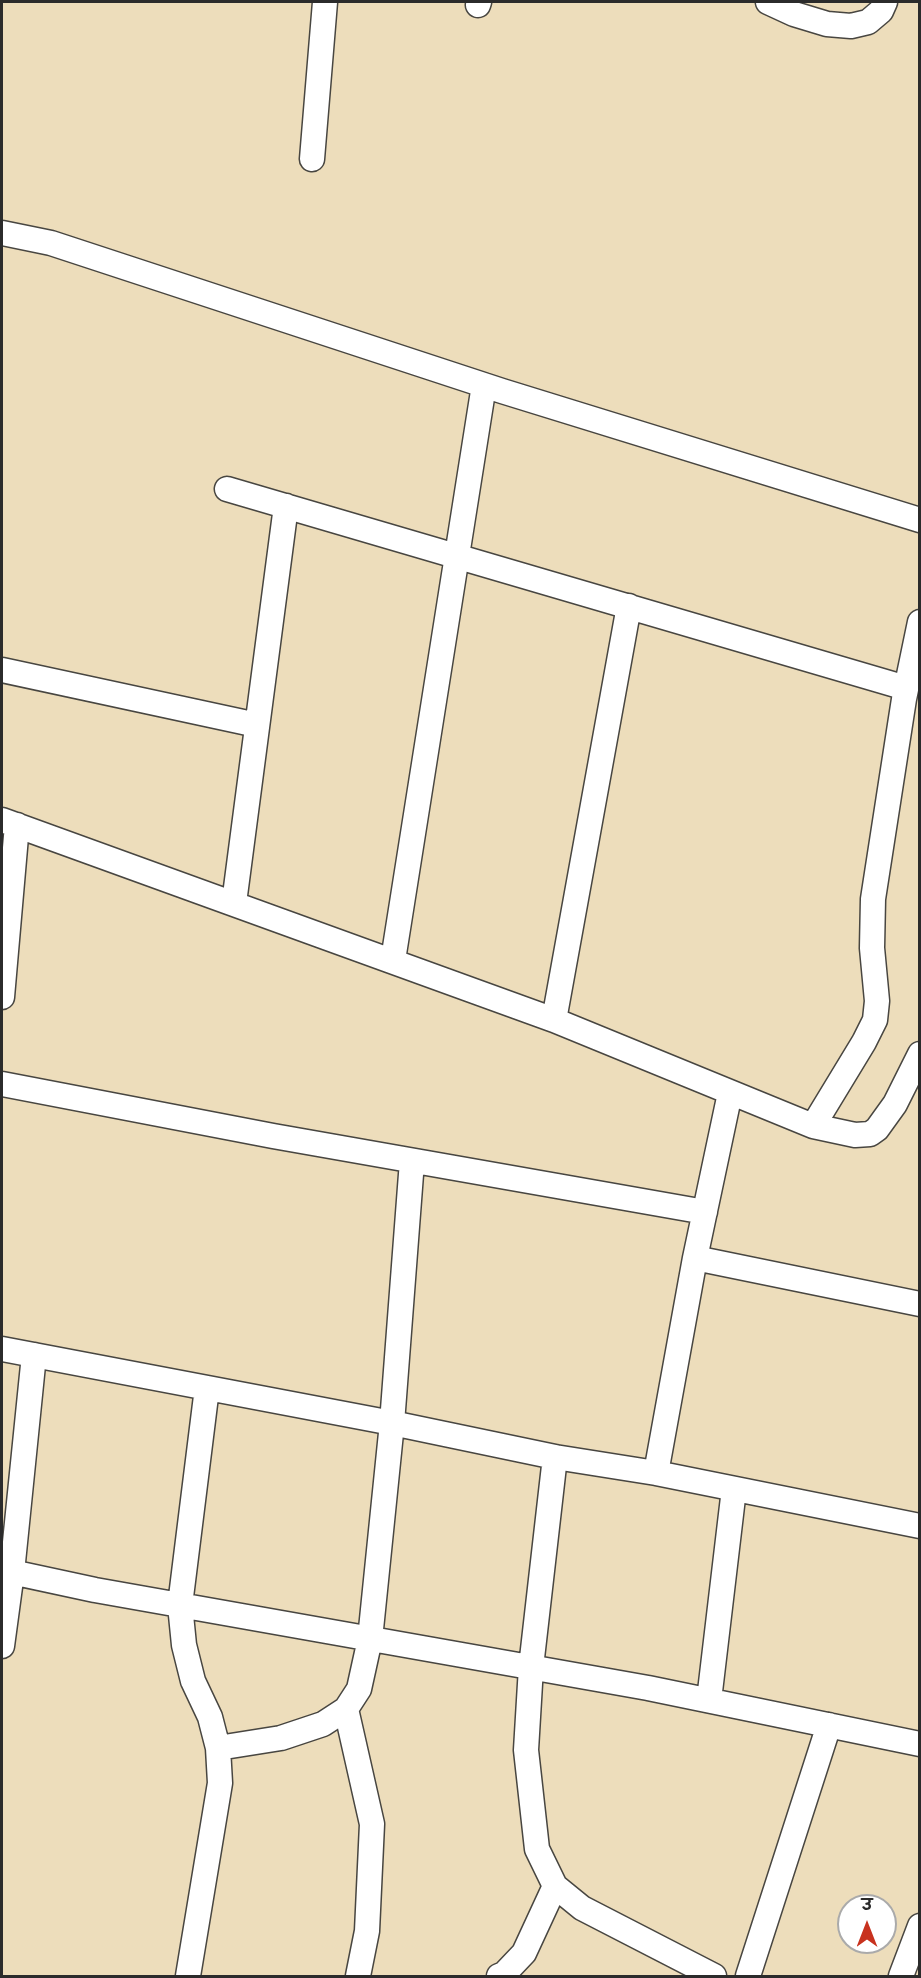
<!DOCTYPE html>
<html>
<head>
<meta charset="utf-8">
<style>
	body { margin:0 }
	#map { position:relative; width:921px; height:1978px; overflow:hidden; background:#edddbb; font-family:"Gochi Hand","Playpen Sans Deva",sans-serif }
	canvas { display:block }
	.frame { position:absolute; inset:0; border:3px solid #2b2b2b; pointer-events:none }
	.north { position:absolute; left:837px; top:1894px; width:60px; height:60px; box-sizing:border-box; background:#fff; border:2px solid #aaa; border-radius:50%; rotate:0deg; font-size:16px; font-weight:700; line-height:24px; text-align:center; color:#2b2b2b }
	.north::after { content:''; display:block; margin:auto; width:21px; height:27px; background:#c8321e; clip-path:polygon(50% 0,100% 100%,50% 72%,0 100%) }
</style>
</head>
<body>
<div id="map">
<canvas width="921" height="1978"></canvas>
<div class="frame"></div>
<div class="north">उ</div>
</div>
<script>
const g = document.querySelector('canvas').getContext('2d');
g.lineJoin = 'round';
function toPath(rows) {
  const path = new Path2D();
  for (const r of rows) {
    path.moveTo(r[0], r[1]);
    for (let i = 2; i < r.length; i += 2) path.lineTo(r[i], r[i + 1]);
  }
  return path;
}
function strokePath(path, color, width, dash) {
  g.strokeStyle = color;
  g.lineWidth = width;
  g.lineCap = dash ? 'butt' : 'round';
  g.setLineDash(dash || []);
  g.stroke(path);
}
const minor = toPath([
	[768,2,794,14,827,24,851,26,868,22,881,11,885,2],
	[478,5,479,2],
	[312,159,325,2],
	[2,233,51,243,502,391,920,520],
	[227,489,906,688],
	[2,670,257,725],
	[2,820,554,1020,813,1126,855,1135,870,1134,877,1129,895,1104,920,1054],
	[234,903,286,506],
	[393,960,484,385],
	[2,997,17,825],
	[554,1020,629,606],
	[2,1084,273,1136,705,1212],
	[813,1126,864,1042,875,1020,877,1001,872,948,873,899,904,699,920,622],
	[695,1258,920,1304],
	[2,1349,392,1423,555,1457,656,1473,920,1526],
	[555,1457,531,1667,526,1750,537,1849,555,1886,582,1908,714,1976],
	[656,1473,695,1258,730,1093],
	[2,1570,95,1590,648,1688,920,1744],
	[2,1646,12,1572,34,1355],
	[709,1700,734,1489],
	[346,1709,372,1824,367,1931,358,1976],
	[218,1748,281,1738,323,1724,346,1709,359,1689,370,1639,392,1423,412,1161],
	[188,1976,220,1783,218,1748,210,1717,193,1681,184,1645,180,1605,207,1388],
	[499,1976,504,1974,524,1953,555,1886],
	[748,1976,829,1725],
	[901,1976,920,1926]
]);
strokePath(minor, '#484641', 27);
strokePath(minor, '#fff', 24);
</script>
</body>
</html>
